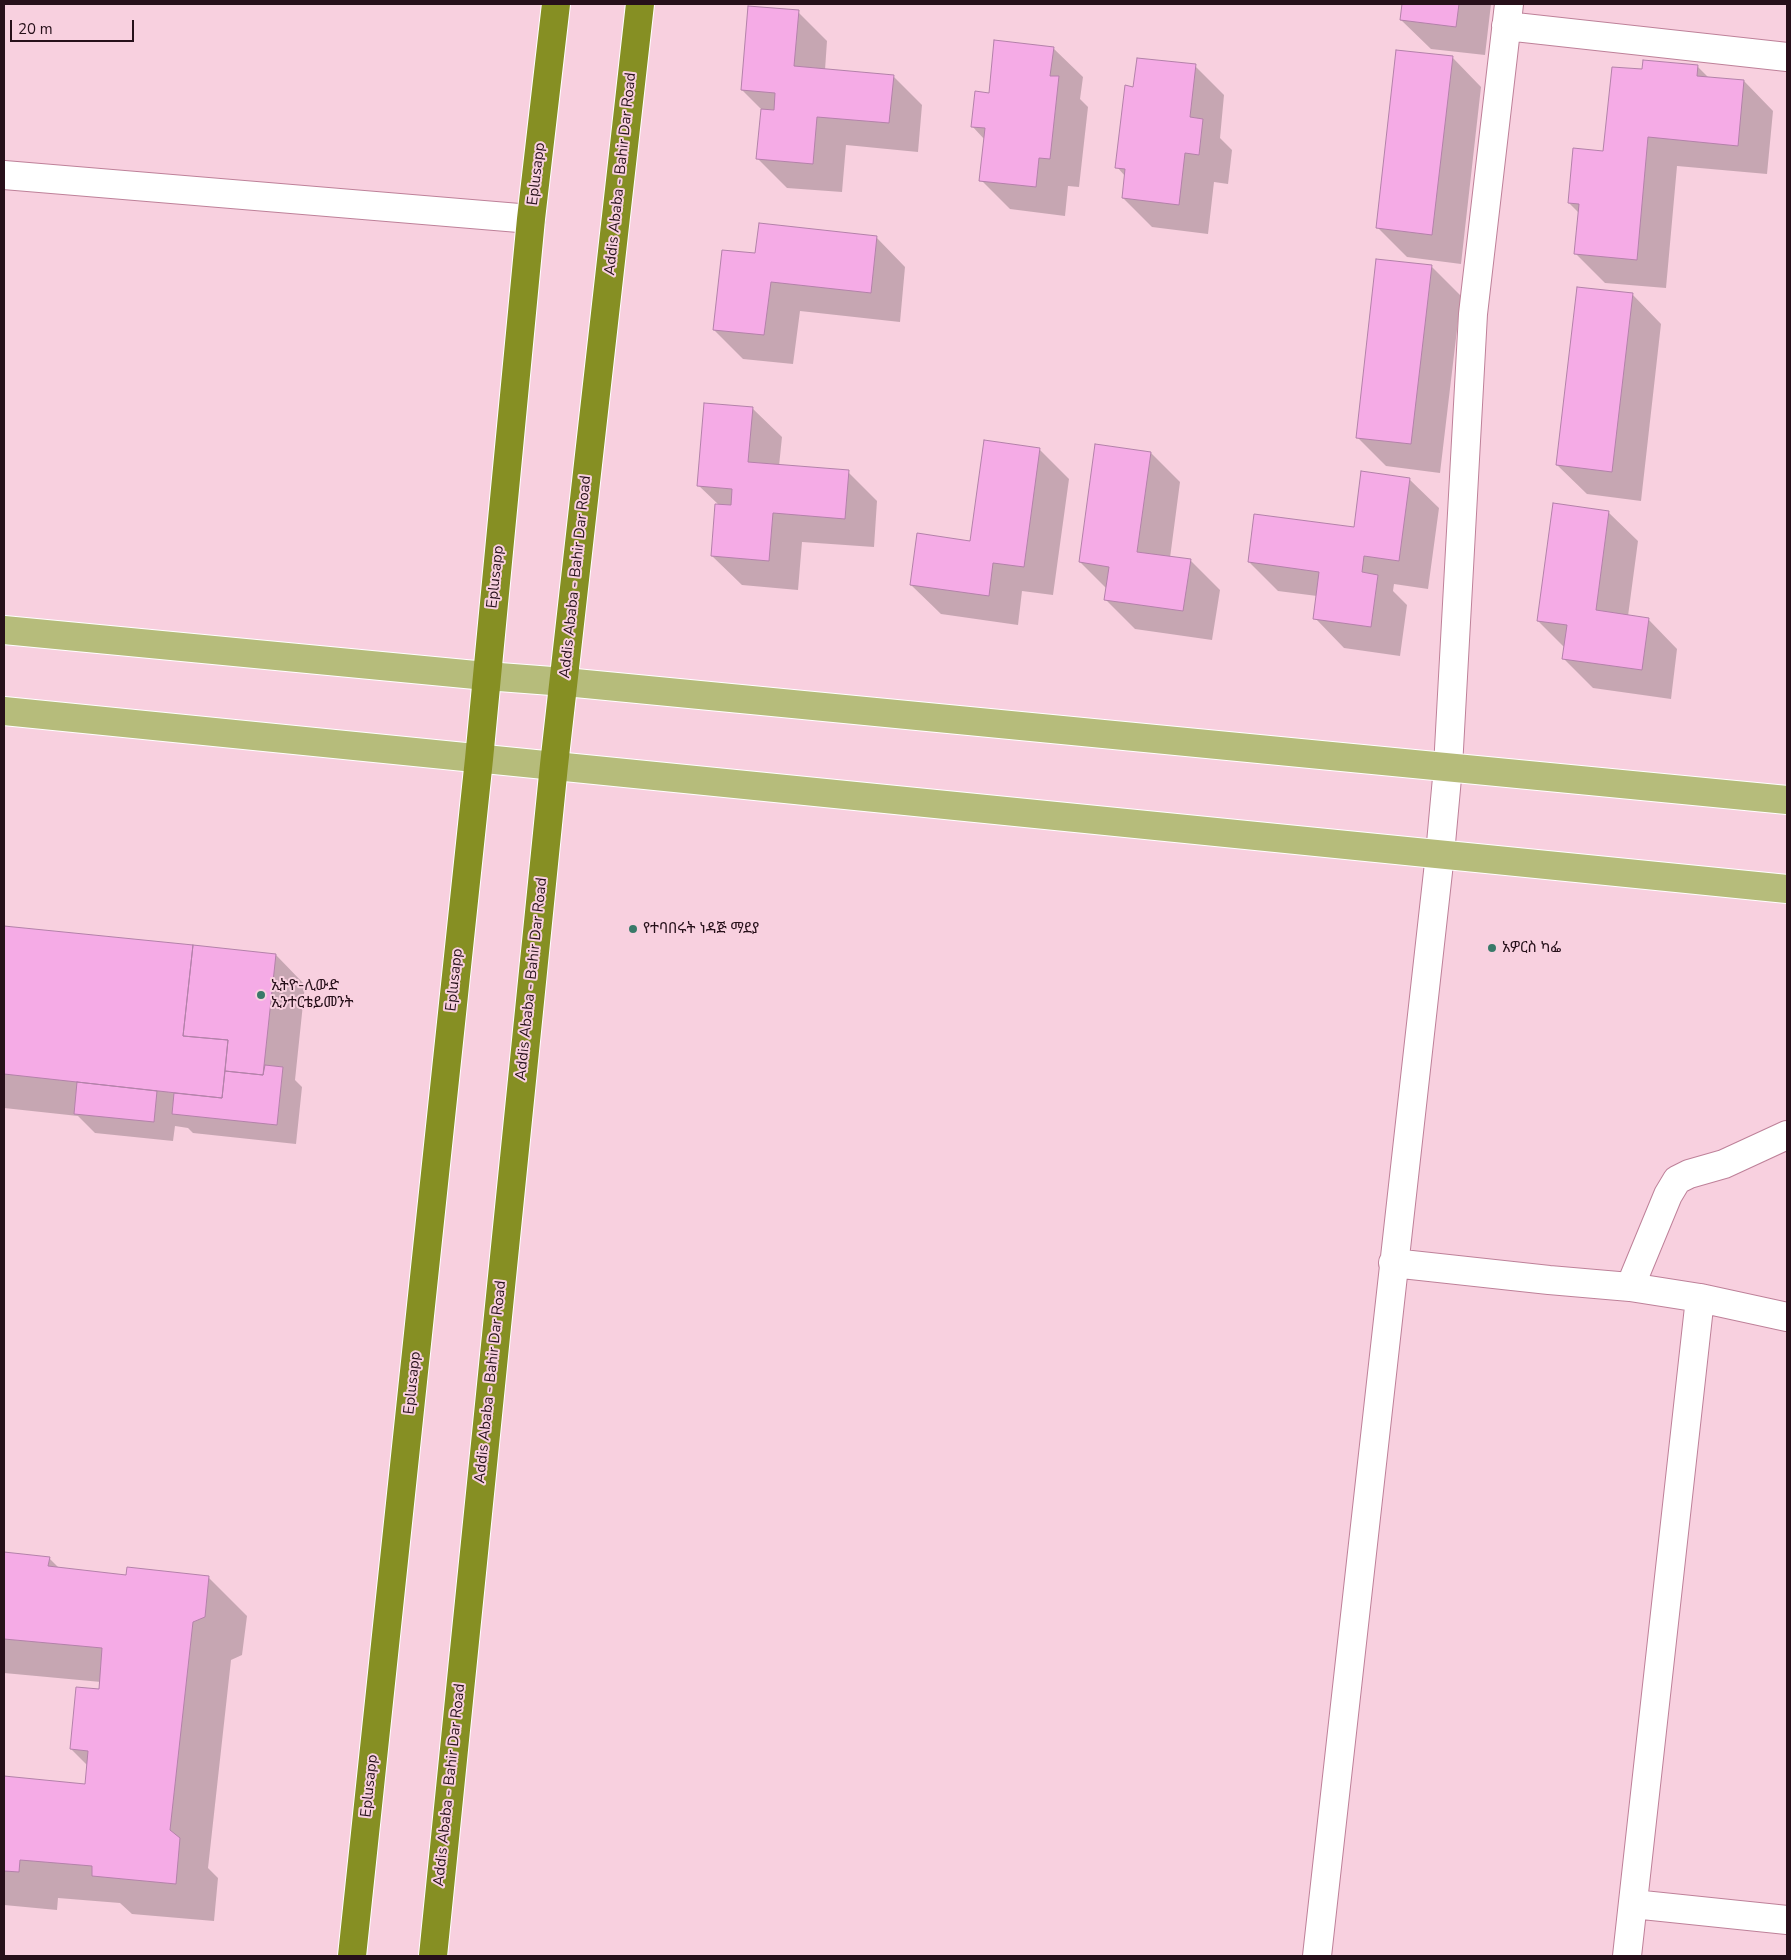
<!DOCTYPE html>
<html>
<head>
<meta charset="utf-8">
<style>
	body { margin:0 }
	#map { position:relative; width:1791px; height:1960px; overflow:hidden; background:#f8d0df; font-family:"Nunito Sans",sans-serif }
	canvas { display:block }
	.frame { position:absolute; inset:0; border:5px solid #27101a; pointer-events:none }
	.scale { position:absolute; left:10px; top:20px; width:124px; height:22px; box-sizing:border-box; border:2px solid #27101a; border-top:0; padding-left:6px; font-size:15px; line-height:18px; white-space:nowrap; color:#27101a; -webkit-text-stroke:4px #f8d0df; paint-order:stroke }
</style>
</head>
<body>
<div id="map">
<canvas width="1791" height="1960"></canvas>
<div class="frame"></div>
<div class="scale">20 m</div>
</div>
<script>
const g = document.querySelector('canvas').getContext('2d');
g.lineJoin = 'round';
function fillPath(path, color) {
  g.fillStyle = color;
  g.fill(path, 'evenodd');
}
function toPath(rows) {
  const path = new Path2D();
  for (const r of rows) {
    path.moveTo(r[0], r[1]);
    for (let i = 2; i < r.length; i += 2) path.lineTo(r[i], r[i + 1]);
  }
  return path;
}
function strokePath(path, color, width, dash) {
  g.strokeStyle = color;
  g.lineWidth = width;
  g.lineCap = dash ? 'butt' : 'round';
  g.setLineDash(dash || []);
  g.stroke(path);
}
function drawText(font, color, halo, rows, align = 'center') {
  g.font = font + ' "Nunito Sans","Noto Sans Ethiopic",sans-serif';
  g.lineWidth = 4;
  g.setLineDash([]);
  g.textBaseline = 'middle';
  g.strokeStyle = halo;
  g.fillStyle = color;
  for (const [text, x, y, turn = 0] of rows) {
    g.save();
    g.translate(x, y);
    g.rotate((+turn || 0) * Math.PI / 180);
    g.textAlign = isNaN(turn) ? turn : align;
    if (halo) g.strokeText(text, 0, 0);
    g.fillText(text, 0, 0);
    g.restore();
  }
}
const shadow = toPath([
	[1403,4,1491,4,1485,55,1431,49,1401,20],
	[798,12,827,41,825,70,893,76,922,105,918,152,846,145,842,192,787,188,758,159,762,110,742,90],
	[1053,48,1083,77,1080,99,1088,107,1079,187,1068,186,1065,216,1010,209,981,180,985,140,972,126,990,94],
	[1452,57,1481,87,1461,264,1407,257,1378,228],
	[1195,66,1224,95,1220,138,1232,150,1228,184,1214,182,1208,234,1152,227,1123,198,1125,176,1117,167,1135,88],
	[1697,66,1709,78,1744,81,1773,111,1767,174,1677,166,1666,288,1605,283,1575,253,1579,213,1569,203,1605,153],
	[876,237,905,267,900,322,800,311,793,364,743,359,714,330,756,255],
	[1432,267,1461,296,1440,473,1386,466,1357,437],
	[1632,294,1661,324,1641,501,1587,494,1557,465],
	[752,408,782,437,779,466,848,472,877,501,874,547,802,542,798,590,742,585,712,556,719,505,698,485],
	[985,442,1040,450,1069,479,1053,595,1022,591,1018,625,941,614,911,585,971,542],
	[1151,453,1180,482,1170,558,1190,560,1220,590,1212,640,1135,629,1106,600,1107,589,1080,562],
	[1409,479,1439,508,1428,589,1394,584,1393,591,1407,605,1400,656,1344,648,1315,618,1317,596,1278,591,1249,562,1355,529],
	[1608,512,1638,541,1628,616,1648,619,1677,649,1671,699,1593,688,1564,659,1565,648,1538,621],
	[4,927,276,955,305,985,295,1080,302,1087,296,1144,193,1133,188,1128,175,1126,173,1141,95,1133,78,1116,4,1108],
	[4,1553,49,1558,60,1569,128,1577,128,1568,209,1578,247,1616,242,1655,231,1660,208,1868,218,1878,214,1921,132,1914,120,1903,58,1898,57,1910,4,1905,4,1777,86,1785,88,1766,71,1749,100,1691,101,1682,4,1673]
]);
const building = toPath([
	[1402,4,1459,4,1456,27,1400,20,1402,4],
	[748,6,799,10,794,66,894,75,889,123,817,117,813,164,756,159,761,109,774,110,775,93,741,90,748,6],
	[994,40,1054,47,1050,76,1059,76,1050,159,1039,158,1036,187,979,181,985,128,971,127,975,91,989,93,994,40],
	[1396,50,1453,56,1432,235,1376,228,1396,50],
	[1137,58,1196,64,1190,117,1203,119,1199,155,1185,153,1179,205,1122,198,1125,169,1115,168,1125,85,1133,87,1137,58],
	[1643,60,1698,65,1697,76,1744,80,1738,146,1648,137,1637,260,1574,254,1579,204,1568,203,1573,148,1603,151,1612,67,1642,69,1643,60],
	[759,223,877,236,871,293,771,282,764,335,713,330,722,250,755,253,759,223],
	[1376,259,1432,265,1411,444,1356,438,1376,259],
	[1577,287,1633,293,1612,472,1556,465,1577,287],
	[704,403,753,407,748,462,849,470,845,519,773,513,769,561,711,556,715,504,731,505,732,489,697,486,704,403],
	[984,440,1040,448,1024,567,993,563,989,596,910,585,917,533,970,541,984,440],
	[1095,444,1151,452,1137,552,1191,559,1183,611,1104,600,1109,567,1079,562,1095,444],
	[1361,471,1410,478,1399,561,1364,556,1362,572,1378,575,1371,627,1313,619,1319,572,1248,562,1254,514,1354,527,1361,471],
	[1553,503,1609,511,1596,610,1649,618,1642,670,1562,659,1567,625,1537,621,1553,503],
	[4,926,193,945,183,1036,228,1040,222,1098,4,1074,4,926],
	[193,945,276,954,263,1075,225,1071,228,1040,183,1036,193,945],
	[265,1065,283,1067,277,1125,172,1114,174,1093,222,1098,225,1071,263,1075,265,1065],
	[77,1082,157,1091,154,1122,74,1114,77,1082],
	[4,1552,50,1557,48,1566,126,1575,127,1567,209,1576,205,1617,193,1622,170,1830,180,1838,176,1884,92,1876,92,1866,20,1860,19,1872,4,1871,4,1776,85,1784,88,1751,70,1749,76,1687,99,1689,102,1648,4,1639,4,1552]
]);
const minor = toPath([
	[1506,26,1787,57],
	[4,175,531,219],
	[1393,1263,1549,1280,1630,1287,1700,1298,1787,1317],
	[1630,1287,1668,1195,1677,1180,1689,1174,1724,1164,1787,1135],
	[1633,1904,1787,1920],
	[1317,1956,1440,854,1448,767,1473,314,1509,4],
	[1627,1956,1700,1298]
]);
const major = toPath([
	[4,630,486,676,565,682,1787,800],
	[4,711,1787,889]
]);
const highway = toPath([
	[352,1956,479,759,531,219,556,4],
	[433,1956,554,765,640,4]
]);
const markers = [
	[633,929,5,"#397969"],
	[1492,948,5,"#397969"],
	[261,995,5,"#397969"]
];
const streetNames = [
	["Eplusapp",537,174,-83],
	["Addis Ababa - Bahir Dar Road",621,174,-84],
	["Eplusapp",496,577,-84],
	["Addis Ababa - Bahir Dar Road",576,577,-84],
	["Addis Ababa - Bahir Dar Road",532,979,-84],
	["Eplusapp",455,980,-84],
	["Addis Ababa - Bahir Dar Road",491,1382,-84],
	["Eplusapp",413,1383,-84],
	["Addis Ababa - Bahir Dar Road",450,1785,-84],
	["Eplusapp",370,1786,-84]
];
const poiNames = [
	["የተባበሩት ነዳጅ ማደያ",643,929],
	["አዎርስ ካፌ",1502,948],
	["ኢትዮ-ሊውድ",271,986],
	["ኢንተርቴይመንት",271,1003]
];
fillPath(shadow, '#0003');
fillPath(building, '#f5abe6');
strokePath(building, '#b381a9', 1);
strokePath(minor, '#be8199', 30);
strokePath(major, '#fff', 30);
strokePath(highway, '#fff', 30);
strokePath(minor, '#fff', 28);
strokePath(major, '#b6bc7b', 28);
strokePath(highway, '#868f23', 28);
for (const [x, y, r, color] of markers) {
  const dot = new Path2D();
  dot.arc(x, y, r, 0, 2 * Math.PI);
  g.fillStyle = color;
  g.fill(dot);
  strokePath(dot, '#f8d0df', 2);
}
drawText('15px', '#27101a', '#f8d0df', streetNames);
drawText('15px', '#27101a', '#f8d0df', poiNames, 'left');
</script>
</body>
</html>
